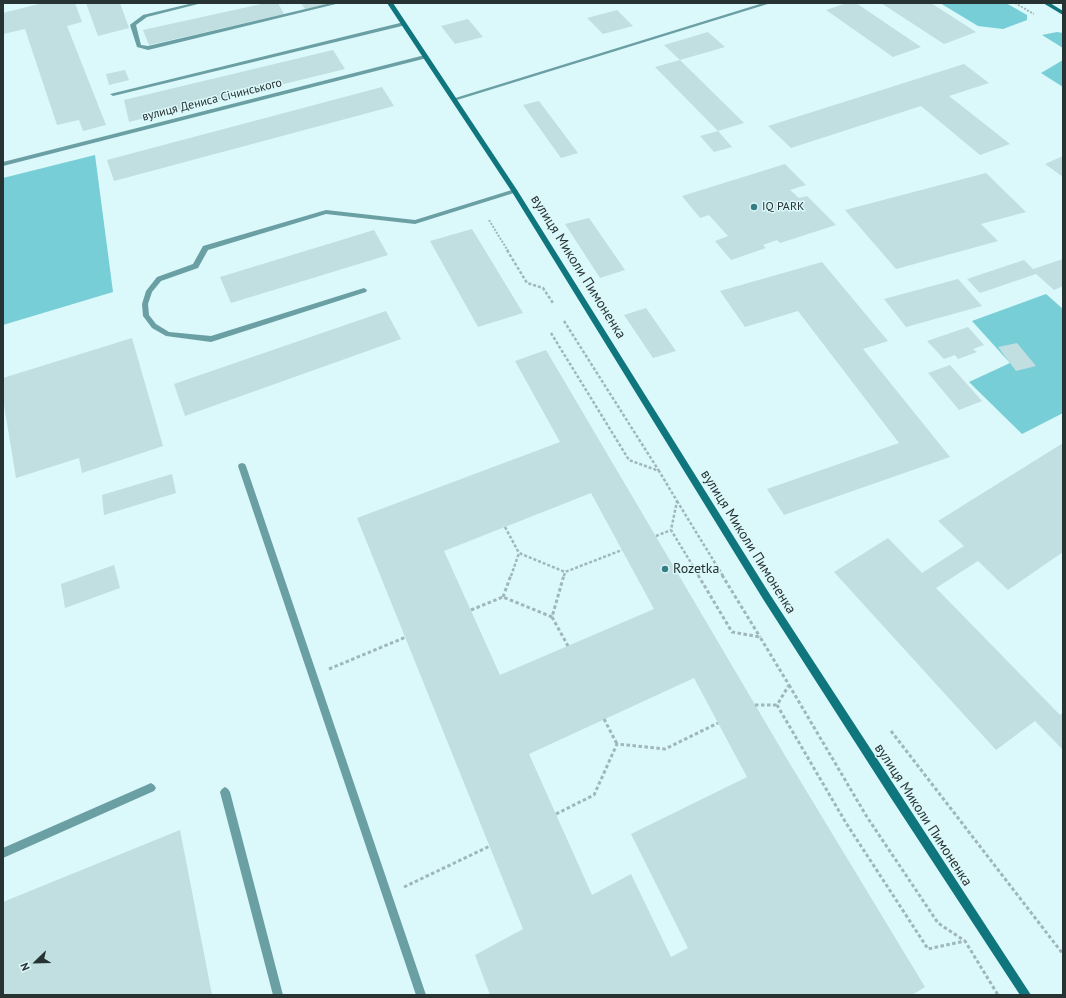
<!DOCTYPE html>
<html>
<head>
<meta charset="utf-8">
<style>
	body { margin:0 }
	#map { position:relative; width:1066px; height:998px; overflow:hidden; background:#dbf8fa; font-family:"PT Sans",sans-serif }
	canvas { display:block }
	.frame { position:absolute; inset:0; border:4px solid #273233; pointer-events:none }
	.north { position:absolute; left:16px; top:942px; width:40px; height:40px; -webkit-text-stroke:3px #dbf8fa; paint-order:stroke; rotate:247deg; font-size:11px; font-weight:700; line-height:16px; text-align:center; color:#273233 }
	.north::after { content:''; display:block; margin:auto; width:14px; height:18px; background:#273233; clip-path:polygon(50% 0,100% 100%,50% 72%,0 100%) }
</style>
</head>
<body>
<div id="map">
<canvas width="1066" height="998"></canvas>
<div class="frame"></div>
<div class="north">N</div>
</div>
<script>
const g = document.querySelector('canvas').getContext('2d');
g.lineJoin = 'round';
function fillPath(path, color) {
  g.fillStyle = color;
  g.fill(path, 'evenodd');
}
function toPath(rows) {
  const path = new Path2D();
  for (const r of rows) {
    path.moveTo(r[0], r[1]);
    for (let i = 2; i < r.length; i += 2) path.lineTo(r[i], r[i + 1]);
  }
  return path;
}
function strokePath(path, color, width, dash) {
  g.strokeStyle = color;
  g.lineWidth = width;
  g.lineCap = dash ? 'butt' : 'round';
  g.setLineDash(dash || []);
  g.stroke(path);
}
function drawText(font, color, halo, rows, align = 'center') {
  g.font = font + ' "PT Sans",sans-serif';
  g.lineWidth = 3;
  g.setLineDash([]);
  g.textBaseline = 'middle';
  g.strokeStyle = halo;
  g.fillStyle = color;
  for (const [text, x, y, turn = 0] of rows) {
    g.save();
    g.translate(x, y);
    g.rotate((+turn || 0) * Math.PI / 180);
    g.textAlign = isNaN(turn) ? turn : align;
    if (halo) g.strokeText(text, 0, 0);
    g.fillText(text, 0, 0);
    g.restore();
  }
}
const green = toPath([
	[940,3,1006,3,1027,15,1027,20,1003,29,978,26],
	[1057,32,1063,33,1063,48,1042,35],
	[1063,60,1063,87,1041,73],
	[95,155,113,292,3,325,3,178],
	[1046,294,1063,309,1063,413,1022,434,969,382,1010,363,972,321]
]);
const building = toPath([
	[43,3,75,3,82,22,67,26,106,125,83,131,79,120,57,125,25,29,3,34,3,13],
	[86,3,120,3,129,28,98,36],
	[266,3,278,3,284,14,149,45,143,30],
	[301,3,329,3,329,4,305,9],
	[847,3,856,3,921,47,893,57,826,10],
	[881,3,931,3,976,32,944,44],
	[617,10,633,26,603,34,587,18],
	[468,19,483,37,455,44,441,26],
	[708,32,725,47,680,60,744,123,718,131,655,67,680,60,664,45],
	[333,50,345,69,129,122,124,100],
	[964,64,989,83,949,96,1010,144,980,155,921,106,791,148,768,126],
	[125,70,129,80,109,85,106,74],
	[382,87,394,106,114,181,107,160],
	[539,101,578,153,561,158,523,105],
	[718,131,732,147,714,152,700,136],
	[1063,156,1063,177,1045,164],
	[785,164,806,185,790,190,799,198,807,196,836,225,780,243,777,240,763,245,766,248,731,260,715,241,728,236,709,215,700,218,682,196],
	[986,173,1026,212,981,224,998,241,896,269,845,210],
	[589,218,625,270,600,278,565,224],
	[472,229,523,313,478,327,430,241],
	[374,230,388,255,231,303,220,277],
	[1063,259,1063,286,1054,290,1036,274,980,293,967,279,1024,260,1033,269],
	[822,262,888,341,863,349,950,457,784,515,767,489,899,443,798,311,745,327,720,291],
	[958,279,982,306,906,327,884,299],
	[646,308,676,351,653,358,624,315],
	[386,311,401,339,185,416,174,384],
	[968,327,984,345,973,349,977,352,958,359,955,355,944,359,927,341],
	[132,338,163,446,82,473,79,458,16,478,3,399,3,378],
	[1017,343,1036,366,1016,371,998,347],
	[546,350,787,759,925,987,912,995,490,995,475,955,523,929,357,518,560,442,515,361],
	[591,493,654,609,500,675,444,551],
	[694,678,747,777,631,834,688,948,671,957,631,874,592,895,529,754],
	[950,365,982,401,959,410,928,373],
	[1063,443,1063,552,1008,590,978,561,936,588,1060,715,1063,712,1063,750,1035,721,996,750,834,572,888,538,922,573,964,546,938,521],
	[172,474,176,493,104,515,102,495],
	[114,565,120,588,65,608,61,584],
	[180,830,212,995,3,995,3,902]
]);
const pathFar2 = toPath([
	[1015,3,1034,14],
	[489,220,508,251]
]);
const pathFar1 = toPath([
	[507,250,527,283,543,288,553,303],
	[564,321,659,471],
	[551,333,629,460,659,471,677,501,671,530,699,576],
	[677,501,723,576],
	[505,527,519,553],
	[656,536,671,530],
	[511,576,519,553,565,572],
	[564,576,565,572,622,550]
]);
const path = toPath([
	[698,575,732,632,760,637,789,685,777,705,846,823,928,949,965,941,998,995],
	[722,575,760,637],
	[503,597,511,575],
	[471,610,503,597,552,617,564,575],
	[552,617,568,646],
	[329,669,406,637],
	[789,685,867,817,938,923,965,941],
	[755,705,777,705],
	[604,719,617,744],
	[891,731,1063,954],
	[556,814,594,795,617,744,665,749,718,723],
	[404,887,490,846]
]);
const lane = toPath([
	[193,3,202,3,147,17,136,25,141,45,148,46,331,3,340,3,148,50,137,47,130,25,131,24,143,15,193,3],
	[763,3,771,3,457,100,452,99,763,3],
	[404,22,406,23,406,25,113,96,110,94,404,22],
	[515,189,518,191,517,192,415,224,326,214,208,250,198,268,161,281,152,292,148,304,149,315,156,324,169,332,211,336,364,288,367,290,366,292,211,342,166,336,152,328,143,316,142,304,146,291,157,277,193,264,203,246,326,210,415,220,515,189],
	[242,463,245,464,246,466,426,995,416,995,238,466,239,464,242,463],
	[151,783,154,785,156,788,154,791,3,858,3,848,151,783],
	[225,787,228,789,230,792,283,995,273,995,220,792,222,789,225,787]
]);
const street = toPath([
	[425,55,428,57,427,58,3,166,3,162,425,55]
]);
const secondary = toPath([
	[387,3,393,3,517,190,769,593,1031,995,1020,995,889,795,763,599,512,192,387,3],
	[1043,3,1050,3,1063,11,1063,15,1043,3]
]);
const markers = [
	[754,207,4,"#367e85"],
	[665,569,4,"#367e85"]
];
const farStreetnames = [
	["вулиця Дениса Січинського",212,100,-14]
];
const farPoinames = [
	["IQ PARK",762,207]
];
const streetNames = [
	["вулиця Миколи Пимоненка",578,267,58],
	["вулиця Миколи Пимоненка",748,542,58],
	["вулиця Миколи Пимоненка",923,815,57]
];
const poiNames = [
	["Rozetka",673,569]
];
fillPath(green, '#77ced6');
fillPath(building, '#c1dee0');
strokePath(pathFar2, '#a0b7b9', 2, [2, 1.5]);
strokePath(pathFar1, '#a0b7b9', 2.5, [3, 2]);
strokePath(path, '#a0b7b9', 3, [3.5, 2.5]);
fillPath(lane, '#6a9fa4');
fillPath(street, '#6a9fa4');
fillPath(secondary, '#10767e');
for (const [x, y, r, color] of markers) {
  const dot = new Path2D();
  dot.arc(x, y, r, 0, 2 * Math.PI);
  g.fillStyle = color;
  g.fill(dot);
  strokePath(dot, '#dbf8fa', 1.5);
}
drawText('12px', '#273233', '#dbf8fa', farStreetnames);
drawText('12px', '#273233', '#dbf8fa', farPoinames, 'left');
drawText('14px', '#273233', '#dbf8fa', streetNames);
drawText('14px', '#273233', '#dbf8fa', poiNames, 'left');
</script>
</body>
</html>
